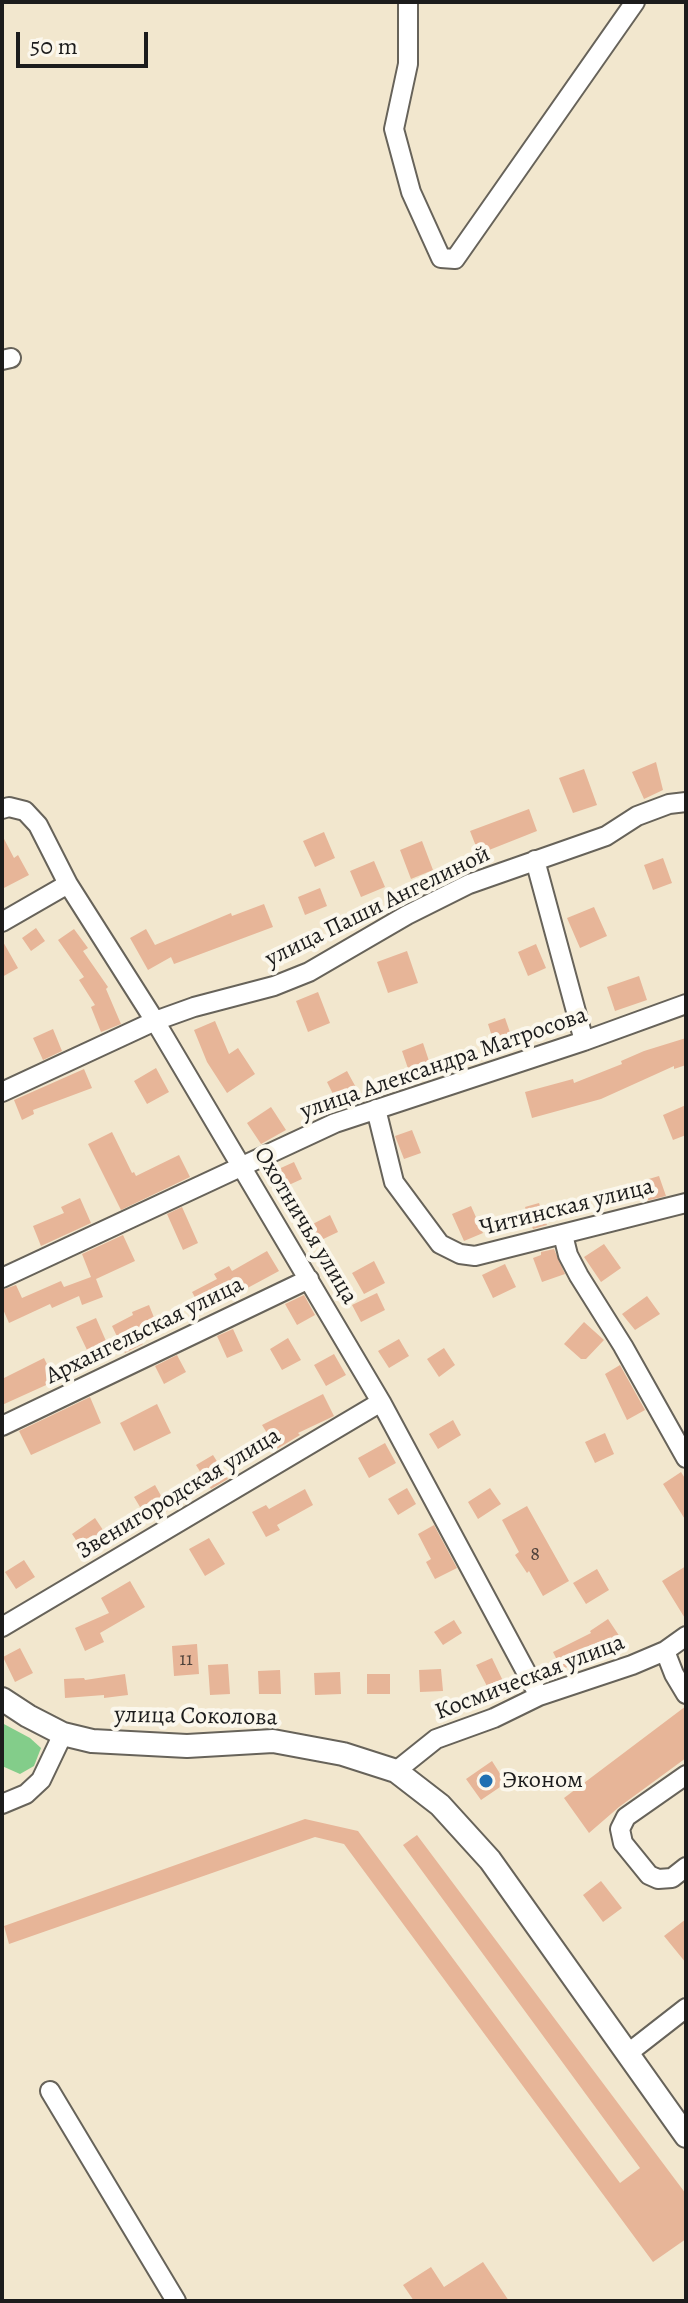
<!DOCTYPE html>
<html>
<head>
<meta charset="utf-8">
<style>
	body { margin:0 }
	#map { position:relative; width:688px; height:2303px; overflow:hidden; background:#f2e7ce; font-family:Alegreya,serif }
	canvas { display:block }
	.frame { position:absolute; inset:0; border:4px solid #1c1c1c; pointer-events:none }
	.scale { position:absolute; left:16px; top:32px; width:132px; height:36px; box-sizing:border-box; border:4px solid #1c1c1c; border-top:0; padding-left:10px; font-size:24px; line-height:28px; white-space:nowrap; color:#1c1c1c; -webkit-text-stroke:6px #fbf7ec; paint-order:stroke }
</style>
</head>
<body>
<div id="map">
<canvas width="688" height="2303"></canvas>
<div class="frame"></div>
<div class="scale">50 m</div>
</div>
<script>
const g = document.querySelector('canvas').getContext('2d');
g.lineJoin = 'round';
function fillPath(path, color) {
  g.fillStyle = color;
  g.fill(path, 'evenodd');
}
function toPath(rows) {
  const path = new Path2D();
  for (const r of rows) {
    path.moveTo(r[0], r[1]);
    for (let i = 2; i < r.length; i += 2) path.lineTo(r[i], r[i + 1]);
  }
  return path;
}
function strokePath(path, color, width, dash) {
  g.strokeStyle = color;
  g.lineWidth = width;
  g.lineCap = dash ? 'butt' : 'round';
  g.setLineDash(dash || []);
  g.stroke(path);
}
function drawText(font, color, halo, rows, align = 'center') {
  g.font = font + ' Alegreya,serif';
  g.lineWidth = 8;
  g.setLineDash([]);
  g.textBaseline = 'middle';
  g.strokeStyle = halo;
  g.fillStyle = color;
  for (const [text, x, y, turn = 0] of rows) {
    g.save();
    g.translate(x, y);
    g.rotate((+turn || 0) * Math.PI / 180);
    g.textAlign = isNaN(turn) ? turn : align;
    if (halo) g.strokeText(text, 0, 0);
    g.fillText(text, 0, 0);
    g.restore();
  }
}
const green = toPath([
	[2,1723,30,1738,41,1748,34,1766,20,1774,2,1766]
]);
const building = toPath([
	[656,762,663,790,644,799,632,772],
	[584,769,597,805,573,813,559,778],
	[529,809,537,831,479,854,470,831],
	[324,832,335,858,315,867,303,841],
	[2,835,14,858,18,855,29,875,2,889],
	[422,841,433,870,411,879,400,850],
	[663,858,672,883,653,890,644,865],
	[374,861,385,887,361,897,350,871],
	[320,888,327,906,305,915,298,897],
	[264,904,273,927,174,964,171,957,148,970,130,938,146,929,155,945,231,913,232,916],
	[594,907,607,936,580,948,567,918],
	[36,928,45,941,31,951,22,938],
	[74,929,88,948,83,951,108,987,106,989,121,1024,101,1032,91,1007,95,1005,79,980,84,977,58,940],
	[2,940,18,968,2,977],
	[536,944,546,968,528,976,518,952],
	[407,951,418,983,388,993,377,962],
	[639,976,647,1000,615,1011,607,987],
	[318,992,330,1023,308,1032,296,1001],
	[505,1018,513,1041,495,1046,488,1024],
	[215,1021,229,1054,238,1048,255,1074,227,1093,207,1062,194,1030],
	[53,1029,62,1051,43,1060,33,1038],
	[686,1038,686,1065,674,1069,674,1066,601,1099,532,1118,525,1092,573,1079,574,1083,622,1064,621,1061,644,1051],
	[423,1043,433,1073,412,1080,402,1051],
	[156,1068,169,1092,147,1104,134,1081],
	[84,1069,92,1088,33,1110,34,1114,22,1120,14,1100],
	[347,1071,359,1093,338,1104,327,1082],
	[686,1105,686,1135,673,1140,663,1115],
	[271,1107,286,1130,261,1144,247,1123],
	[412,1130,421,1153,404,1159,395,1136],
	[112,1132,132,1173,134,1172,136,1176,179,1155,190,1177,121,1210,88,1144],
	[294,1162,302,1179,280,1189,272,1172],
	[659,1176,666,1196,642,1202,635,1183],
	[80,1198,91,1223,41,1246,33,1226,64,1213,61,1207],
	[539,1203,547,1225,533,1229,525,1207],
	[471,1206,483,1233,464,1241,452,1214],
	[182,1207,198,1243,183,1250,167,1214],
	[330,1215,338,1232,317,1242,309,1226],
	[123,1235,135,1261,96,1279,103,1297,82,1305,79,1296,52,1308,50,1304,9,1323,2,1307,2,1290,16,1285,22,1298,61,1281,64,1287,91,1277,82,1254],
	[604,1244,621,1268,601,1282,584,1257],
	[554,1249,565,1274,542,1282,533,1258,541,1255,541,1252],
	[267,1251,279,1271,203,1312,192,1292,217,1279,214,1274,229,1266,232,1271],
	[374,1261,385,1283,364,1294,352,1273],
	[505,1264,516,1287,493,1298,482,1275],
	[377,1293,385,1310,361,1322,352,1305],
	[304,1295,315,1315,297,1325,285,1304],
	[647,1296,660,1314,635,1330,622,1314],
	[149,1305,157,1325,138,1333,143,1344,125,1353,112,1326,133,1315,132,1312],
	[96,1318,106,1341,87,1350,76,1327],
	[584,1322,604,1340,586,1359,581,1359,564,1344],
	[233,1329,243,1351,227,1358,217,1336],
	[288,1338,301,1360,282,1370,270,1349],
	[399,1339,409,1356,389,1368,378,1351],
	[444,1348,455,1365,439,1377,427,1359],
	[334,1354,346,1375,326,1386,314,1365],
	[177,1355,186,1372,164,1384,155,1366],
	[44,1358,55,1381,2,1405,2,1379],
	[620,1365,645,1410,627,1420,605,1374],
	[323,1394,334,1416,298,1433,300,1435,277,1449,262,1425],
	[90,1397,101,1423,31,1455,19,1431],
	[157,1404,171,1433,134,1451,120,1423],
	[453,1420,461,1435,438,1449,429,1434],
	[605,1433,614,1454,595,1463,585,1442],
	[385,1443,396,1463,369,1478,358,1458],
	[213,1455,228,1479,211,1489,196,1465],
	[681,1472,686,1480,686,1521,663,1484],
	[155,1485,169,1510,149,1522,134,1497],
	[407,1488,416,1504,398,1515,388,1499],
	[490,1488,501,1504,478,1519,468,1502],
	[305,1489,313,1505,277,1525,280,1530,266,1537,252,1512,266,1505,269,1509],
	[527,1506,569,1581,543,1596,529,1571,527,1573,515,1555,519,1552,502,1520],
	[95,1518,111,1542,87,1557,72,1534],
	[434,1525,457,1568,435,1579,426,1562,431,1559,418,1534],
	[209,1538,225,1564,205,1576,189,1549],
	[24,1560,35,1577,16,1589,5,1572],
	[686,1566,686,1620,662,1581],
	[597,1569,609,1590,586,1604,573,1583],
	[130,1581,145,1607,100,1633,104,1642,85,1651,75,1628,109,1613,101,1598],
	[608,1619,620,1637,562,1670,553,1652,591,1633,590,1631],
	[454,1620,462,1633,443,1645,434,1632],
	[197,1644,199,1674,174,1676,172,1646],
	[20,1648,33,1673,15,1682,3,1657],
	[492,1658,503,1681,488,1688,476,1665],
	[228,1664,230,1694,210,1695,208,1665],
	[441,1669,443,1691,420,1692,419,1670],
	[280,1670,281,1694,259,1694,258,1671],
	[340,1672,341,1694,315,1695,314,1673],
	[125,1674,128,1695,104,1698,104,1695,65,1698,64,1679,84,1678,85,1680],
	[367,1674,390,1674,390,1694,367,1694],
	[686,1706,686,1758,619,1807,589,1833,564,1798],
	[492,1761,506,1783,481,1800,466,1779],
	[305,1819,358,1831,620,2183,640,2168,403,1845,417,1835,686,2194,686,2239,653,2262,344,1844,315,1837,9,1944,4,1926],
	[601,1881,622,1908,603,1922,583,1895],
	[686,1919,686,1963,664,1936],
	[483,2262,509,2301,414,2301,403,2285,431,2267,444,2287]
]);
const minor = toPath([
	[408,2,408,64,394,129,411,192,441,258,455,259,635,2],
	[2,360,11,358],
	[2,809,9,807,25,811,38,825,68,884,155,1021,381,1402,539,1696],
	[535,860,584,1041],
	[2,922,68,884],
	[2,1092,155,1021,194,1007,274,986,309,972,407,915,469,884,606,836,637,816,669,804,686,802],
	[376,1109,394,1182,440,1244,460,1254,475,1256,686,1203],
	[563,1235,568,1255,579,1276,623,1346,686,1458],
	[2,1278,335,1123,584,1041,686,1004],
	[2,1426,309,1279],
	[2,1627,381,1402],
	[665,1651,674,1674,686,1694],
	[396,1771,436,1739,494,1718,539,1696,632,1665,665,1651,686,1636],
	[686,1775,626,1817,620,1829,623,1843,649,1875,658,1879,672,1878,686,1867],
	[2,1804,26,1794,41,1780,63,1734],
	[627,2054,686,2008],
	[50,2091,176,2301]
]);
const major = toPath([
	[2,1699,28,1716,63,1734,92,1741,187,1746,273,1741,343,1754,396,1771,440,1805,490,1860,686,2136]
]);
const markers = [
	[486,1781,8,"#1f6fb2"]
];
const numberNames = [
	["8",535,1555],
	["11",186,1660]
];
const streetNames = [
	["улица Паши Ангелиной",378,907,-26],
	["улица Александра Матросова",444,1064,-19],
	["Читинская улица",567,1208,-14],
	["Охотничья улица",305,1226,59],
	["Архангельская улица",145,1331,-26],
	["Звенигородская улица",179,1494,-31],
	["Космическая улица",530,1678,-21],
	["улица Соколова",196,1717,1]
];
const poiNames = [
	["Эконом",502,1781]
];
fillPath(green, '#83cd8a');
fillPath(building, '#e7b598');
strokePath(minor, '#67635a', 22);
strokePath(major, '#67635a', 26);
strokePath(minor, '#fff', 18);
strokePath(major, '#fff', 22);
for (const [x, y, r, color] of markers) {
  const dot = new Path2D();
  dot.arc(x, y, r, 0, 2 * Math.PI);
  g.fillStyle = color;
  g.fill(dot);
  strokePath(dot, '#fbf7ec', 3);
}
drawText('20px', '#4f423b', null, numberNames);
drawText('24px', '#1c1c1c', '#fbf7ec', streetNames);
drawText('24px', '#1c1c1c', '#fbf7ec', poiNames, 'left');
</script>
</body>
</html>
